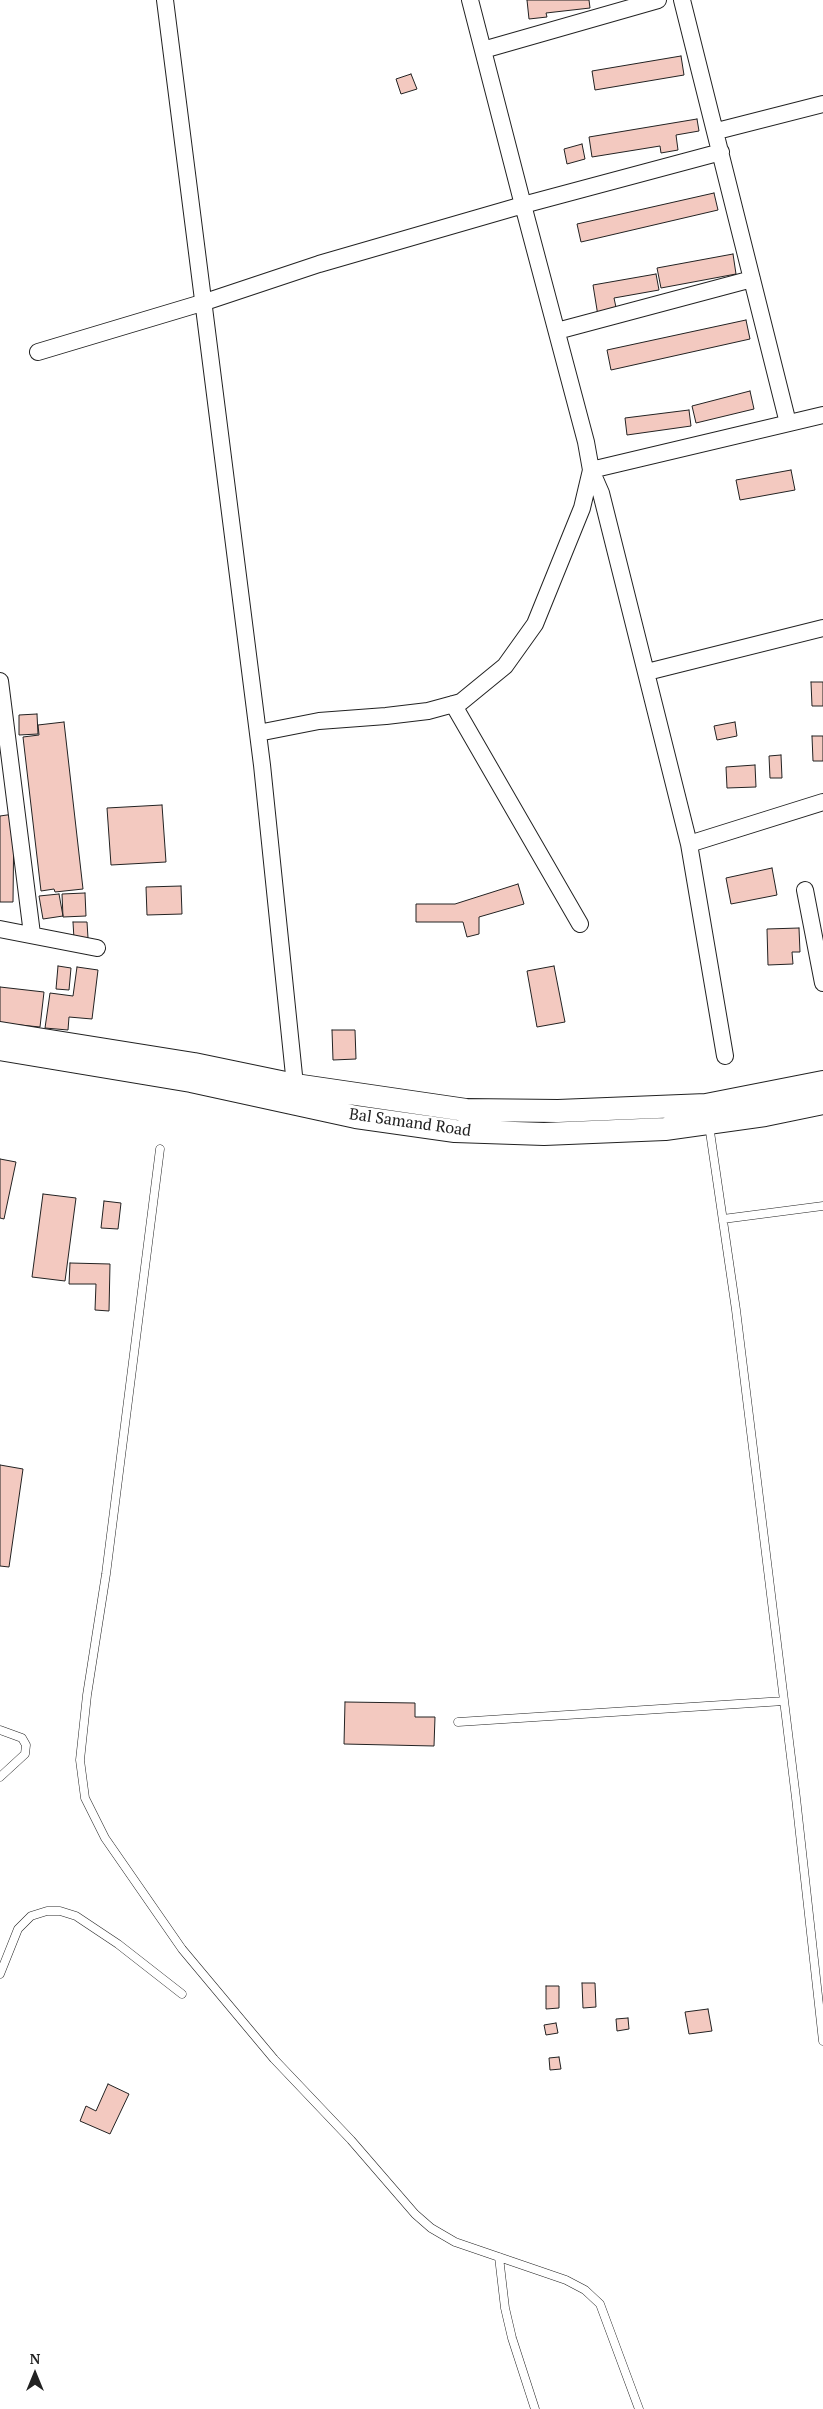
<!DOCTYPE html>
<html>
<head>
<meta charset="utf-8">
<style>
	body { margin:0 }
	#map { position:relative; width:823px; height:2409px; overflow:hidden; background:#fff; font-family:"PT Serif",serif }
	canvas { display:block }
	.north { position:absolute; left:10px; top:2349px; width:50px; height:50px; -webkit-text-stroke:4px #fff; paint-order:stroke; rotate:0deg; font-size:14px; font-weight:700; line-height:20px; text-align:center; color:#222 }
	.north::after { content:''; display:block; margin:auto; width:18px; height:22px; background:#222; clip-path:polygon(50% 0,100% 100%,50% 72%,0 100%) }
</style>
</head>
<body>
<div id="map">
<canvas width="823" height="2409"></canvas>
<div class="north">N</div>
</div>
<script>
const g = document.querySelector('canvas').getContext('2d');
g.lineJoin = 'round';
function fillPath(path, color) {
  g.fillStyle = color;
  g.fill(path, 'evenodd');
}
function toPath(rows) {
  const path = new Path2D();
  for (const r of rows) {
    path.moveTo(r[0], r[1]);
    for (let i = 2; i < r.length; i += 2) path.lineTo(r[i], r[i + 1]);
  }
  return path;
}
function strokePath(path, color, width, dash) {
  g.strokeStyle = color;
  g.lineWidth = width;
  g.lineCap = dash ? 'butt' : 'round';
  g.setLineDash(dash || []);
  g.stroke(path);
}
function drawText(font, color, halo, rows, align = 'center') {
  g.font = font + ' "PT Serif",serif';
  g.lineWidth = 4;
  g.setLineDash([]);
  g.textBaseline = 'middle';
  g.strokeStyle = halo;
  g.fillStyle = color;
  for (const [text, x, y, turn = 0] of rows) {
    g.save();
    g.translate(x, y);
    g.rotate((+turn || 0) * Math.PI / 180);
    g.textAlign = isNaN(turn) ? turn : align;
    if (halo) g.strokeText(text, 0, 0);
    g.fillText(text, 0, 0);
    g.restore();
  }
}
const building = toPath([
	[527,0,589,0,590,8,546,13,547,17,529,19,527,0],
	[681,56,684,75,595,90,592,71,681,56],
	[411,74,417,89,401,94,396,79,411,74],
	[697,119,699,131,676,135,678,150,661,153,660,146,592,157,589,137,697,119],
	[582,144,585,159,567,164,564,149,582,144],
	[714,193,718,210,581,242,577,224,714,193],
	[733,254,736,274,661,288,657,268,733,254],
	[656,274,659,290,614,298,617,312,598,316,593,285,656,274],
	[746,320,750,339,611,370,607,350,746,320],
	[750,391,754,409,696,423,692,406,750,391],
	[689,410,691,426,627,435,625,418,689,410],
	[791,470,795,490,740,500,736,480,791,470],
	[811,682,823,682,823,706,812,706,811,682],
	[37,714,38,734,19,735,19,715,37,714],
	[64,722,83,889,55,892,54,889,41,891,23,737,39,735,38,725,64,722],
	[735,722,737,736,717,740,714,726,735,722],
	[812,736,823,736,823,761,813,761,812,736],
	[781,755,782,778,770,778,769,756,781,755],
	[755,765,756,787,727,788,726,767,755,765],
	[162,805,166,862,111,865,107,808,162,805],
	[14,814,13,902,0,902,0,816,14,814],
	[772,868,777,895,731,904,726,878,772,868],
	[518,884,524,904,479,917,479,934,467,937,463,922,416,922,416,904,455,904,518,884],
	[181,886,182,914,147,915,146,887,181,886],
	[85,893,86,916,63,917,62,894,85,893],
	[59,894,63,916,43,919,39,896,59,894],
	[73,922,87,922,88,938,74,939,73,922],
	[799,928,800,952,792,952,793,964,768,965,767,929,799,928],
	[58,966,71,968,69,990,56,989,58,966],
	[554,966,565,1022,537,1027,527,971,554,966],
	[77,967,98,970,92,1019,69,1017,68,1030,45,1028,50,993,73,996,77,967],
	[0,987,44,992,40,1027,0,1023,0,987],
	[332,1030,355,1030,356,1059,333,1060,332,1030],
	[0,1159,16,1162,4,1219,0,1218,0,1159],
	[43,1194,76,1198,65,1281,32,1277,43,1194],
	[104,1201,121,1203,118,1229,101,1228,104,1201],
	[70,1263,110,1264,109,1311,95,1310,96,1284,69,1284,70,1263],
	[0,1465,23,1469,9,1567,0,1566,0,1465],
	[345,1702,415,1703,415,1717,435,1717,434,1746,344,1744,345,1702],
	[582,1983,595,1983,596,2007,583,2008,582,1983],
	[546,1986,559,1986,559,2008,546,2009,546,1986],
	[708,2009,712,2031,689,2034,685,2012,708,2009],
	[628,2018,629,2029,617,2031,616,2019,628,2018],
	[556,2023,558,2033,546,2035,544,2025,556,2023],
	[559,2057,561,2069,550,2070,549,2058,559,2057],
	[108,2084,129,2094,110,2134,80,2121,86,2106,96,2111,108,2084]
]);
const service = toPath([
	[709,1125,736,1310,796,1798,823,2041],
	[160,1149,106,1574,87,1695,80,1760,85,1798,105,1838,182,1949,274,2059,351,2140,415,2214,431,2228,455,2242,566,2280,585,2290,600,2304,639,2409],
	[723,1219,823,1206],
	[458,1722,784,1701],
	[0,1730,22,1738,26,1745,25,1754,0,1777],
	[0,1974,18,1929,31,1916,47,1911,60,1911,76,1916,118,1944,182,1994],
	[499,2257,505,2308,512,2338,535,2409]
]);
const minor = toPath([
	[165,0,262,765,295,1085],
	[682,0,788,423],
	[483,50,658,0],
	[717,131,823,104],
	[557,331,752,279],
	[38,352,205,302,319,264,523,205,470,0],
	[647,672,823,628],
	[0,681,32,934],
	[453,704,580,924],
	[258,733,319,721,386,716,428,711,461,702,505,666,535,624,582,508,591,470,586,442,523,205,721,152],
	[689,844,823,802],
	[805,890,823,983],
	[0,929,97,948],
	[725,1056,689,844,601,493,591,470,823,415]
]);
const secondary = toPath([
	[0,1033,194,1064,295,1085,466,1110,558,1111,706,1105,823,1082],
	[0,1049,191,1081,356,1117,455,1131,544,1134,665,1129,765,1115,823,1103]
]);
const streetNames = [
	["Bal Samand Road",410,1123,8]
];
fillPath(building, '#f3c9c0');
strokePath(building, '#222', 1);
strokePath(service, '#222', 9);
strokePath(minor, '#222', 18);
strokePath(secondary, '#222', 24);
strokePath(service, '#fff', 8);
strokePath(minor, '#fff', 16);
strokePath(secondary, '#fff', 22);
drawText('16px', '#222', '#fff', streetNames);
</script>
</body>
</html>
